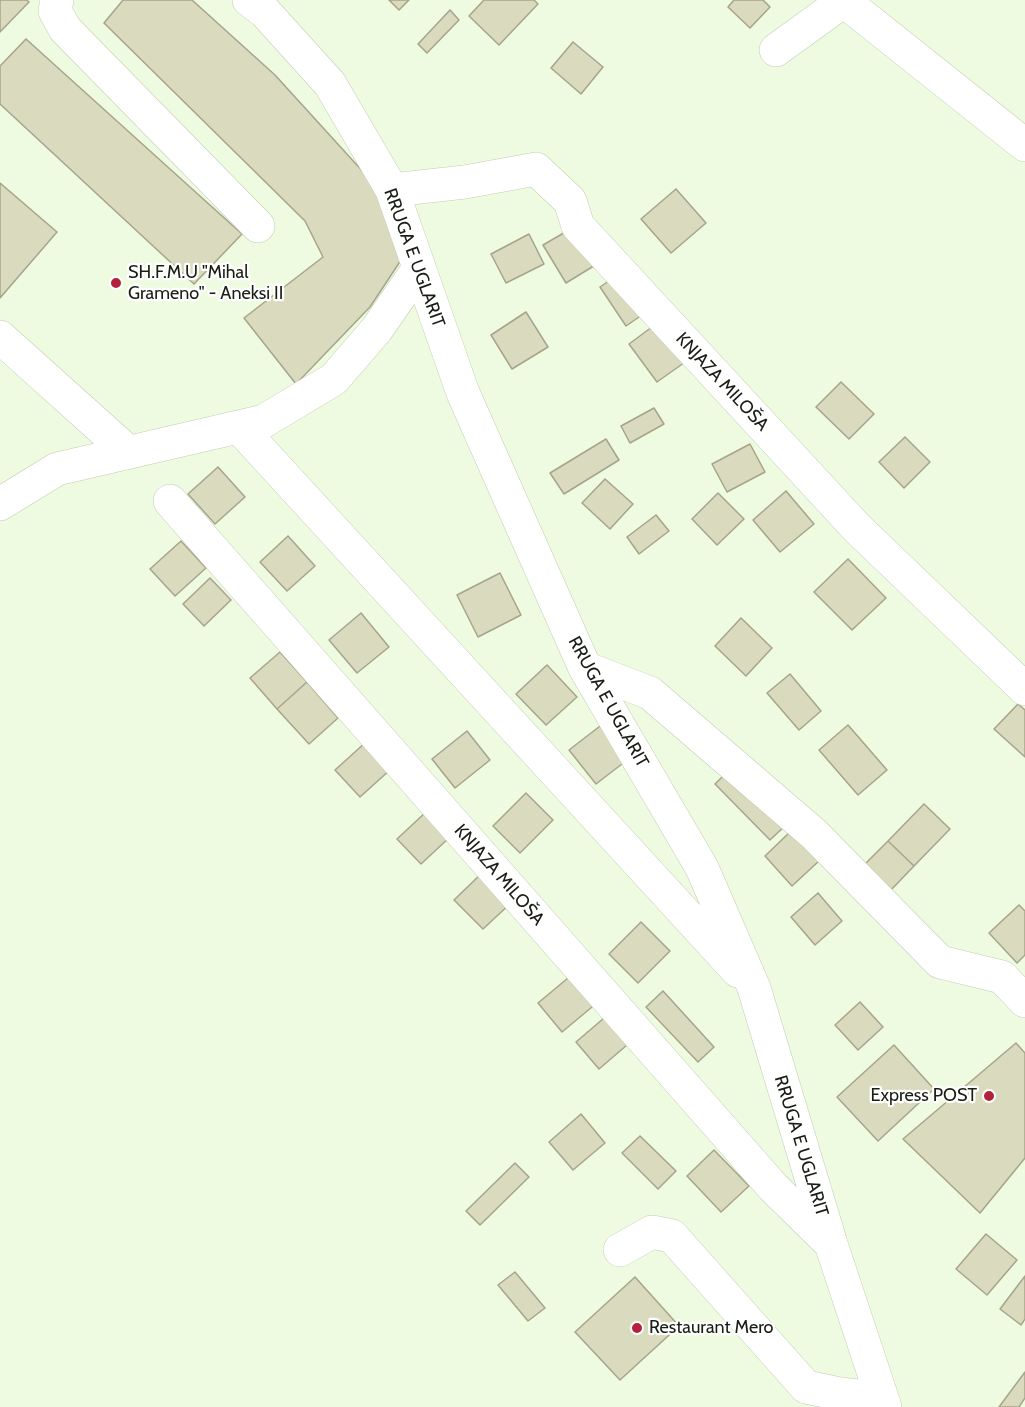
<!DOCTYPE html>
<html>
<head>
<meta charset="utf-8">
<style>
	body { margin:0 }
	canvas { display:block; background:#eefbe1 }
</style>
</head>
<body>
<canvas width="1025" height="1407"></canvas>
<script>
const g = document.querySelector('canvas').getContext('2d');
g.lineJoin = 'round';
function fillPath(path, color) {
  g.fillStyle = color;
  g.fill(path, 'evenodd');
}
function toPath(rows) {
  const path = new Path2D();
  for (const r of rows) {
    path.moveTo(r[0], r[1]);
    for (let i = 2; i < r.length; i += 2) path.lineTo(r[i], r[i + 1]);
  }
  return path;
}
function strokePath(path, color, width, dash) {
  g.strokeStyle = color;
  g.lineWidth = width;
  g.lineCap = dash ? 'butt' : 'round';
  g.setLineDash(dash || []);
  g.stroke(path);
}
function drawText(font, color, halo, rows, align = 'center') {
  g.font = font + ' Cabin,sans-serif';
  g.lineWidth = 4.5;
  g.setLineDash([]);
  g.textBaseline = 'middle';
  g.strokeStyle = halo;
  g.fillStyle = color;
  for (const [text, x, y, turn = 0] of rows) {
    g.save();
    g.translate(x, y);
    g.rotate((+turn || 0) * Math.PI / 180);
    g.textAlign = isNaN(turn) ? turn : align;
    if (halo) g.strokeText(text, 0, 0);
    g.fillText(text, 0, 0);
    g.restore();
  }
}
const building = toPath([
	[0,0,27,0,29,2,0,32,0,0],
	[123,0,192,0,275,75,376,186,405,254,370,307,296,384,244,318,323,257,305,221,104,23,123,0],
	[389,0,409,0,399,10,389,0],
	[484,0,534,0,538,4,499,45,469,16,484,0],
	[734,0,763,0,770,7,750,28,728,7,734,0],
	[450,10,459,20,427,53,418,44,450,10],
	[26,39,242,234,194,284,0,104,0,66,26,39],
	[573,42,603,67,581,94,551,68,573,42],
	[0,183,57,232,0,298,0,183],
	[676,189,706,223,671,253,641,219,676,189],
	[574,227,597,264,566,283,543,245,574,227],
	[529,234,544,264,506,283,491,254,529,234],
	[619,274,645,313,626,326,600,287,619,274],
	[526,312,548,347,512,369,491,335,526,312],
	[660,321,688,360,657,382,629,344,660,321],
	[841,382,874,414,849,439,816,407,841,382],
	[654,408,664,424,630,443,621,426,654,408],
	[905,437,930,462,904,488,879,462,905,437],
	[606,439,619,460,564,494,550,473,606,439],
	[750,444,765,472,727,492,712,464,750,444],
	[218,467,245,497,215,524,188,494,218,467],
	[605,479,633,504,610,529,582,503,605,479],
	[786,491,814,524,780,552,753,520,786,491],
	[718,493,744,519,717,545,692,519,718,493],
	[656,515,669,531,639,554,627,537,656,515],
	[288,536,315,566,287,591,260,562,288,536],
	[181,541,206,568,175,596,150,569,181,541],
	[848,559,886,598,852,630,814,592,848,559],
	[500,573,521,615,478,637,457,595,500,573],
	[210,578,231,600,204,626,183,604,210,578],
	[361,613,389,647,357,673,329,640,361,613],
	[741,618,772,648,746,676,715,646,741,618],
	[280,652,307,682,277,709,250,678,280,652],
	[547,665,577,697,546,725,516,694,547,665],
	[790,674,821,711,799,730,767,693,790,674],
	[307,682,338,718,309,744,277,709,307,682],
	[1018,704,1025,710,1025,757,994,729,1018,704],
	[604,723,631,757,596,784,569,750,604,723],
	[848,725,887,770,858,795,819,750,848,725],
	[467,731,490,760,455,788,432,759,467,731],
	[366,742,391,769,360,797,335,770,366,742],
	[731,768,787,824,770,840,715,784,731,768],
	[526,793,553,820,520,853,493,826,526,793],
	[924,804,950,829,914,866,888,841,924,804],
	[427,811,451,836,421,864,397,839,427,811],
	[791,831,819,861,792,886,765,856,791,831],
	[888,841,914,866,890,891,864,865,888,841],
	[483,872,512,902,483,929,454,900,483,872],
	[818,893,842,921,815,945,791,917,818,893],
	[1019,905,1025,911,1025,955,1017,963,989,933,1019,905],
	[641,922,670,951,638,983,609,954,641,922],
	[574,973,598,1002,562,1032,538,1003,574,973],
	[663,991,714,1047,698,1062,646,1007,663,991],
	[860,1002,883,1027,858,1050,835,1025,860,1002],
	[604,1018,627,1045,599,1069,576,1042,604,1018],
	[1016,1043,1025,1053,1025,1158,980,1213,903,1139,1016,1043],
	[894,1045,934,1089,878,1141,837,1097,894,1045],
	[581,1114,605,1143,573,1170,549,1142,581,1114],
	[640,1136,676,1171,658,1189,622,1153,640,1136],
	[714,1150,749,1186,721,1212,687,1176,714,1150],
	[515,1163,529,1177,480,1225,466,1211,515,1163],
	[986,1234,1017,1260,987,1295,956,1269,986,1234],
	[515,1272,545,1308,528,1321,498,1285,515,1272],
	[1025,1276,1025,1319,1021,1325,1000,1309,1025,1276],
	[635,1277,679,1326,620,1380,575,1332,635,1277],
	[1025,1372,1025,1398,1019,1407,999,1407,1025,1372]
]);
const minor = toPath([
	[57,0,55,11,65,29,258,226],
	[249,0,265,12,330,84,392,190,463,393,585,668,702,868,754,988,831,1244,885,1407],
	[844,1,1025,145],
	[776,50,845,0],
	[392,190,465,182,536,169,570,201,578,226,857,528,1025,689],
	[0,337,128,452],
	[239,427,738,971],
	[170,501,773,1187,828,1241],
	[0,504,57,469,264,421,334,379,377,329,419,268],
	[585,668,650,693,814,834,940,962,1002,977,1025,1001],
	[620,1250,652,1232,672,1236,806,1387,835,1393,882,1399]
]);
const markers = [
	[116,283,6,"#b4213a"],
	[989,1096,6,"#b4213a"],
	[637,1328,6,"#b4213a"]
];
const streetNames = [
	["RRUGA E UGLARIT",414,258,70],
	["KNJAZA MILOŠA",722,382,47],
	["RRUGA E UGLARIT",608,702,61],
	["KNJAZA MILOŠA",499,875,49],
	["RRUGA E UGLARIT",801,1146,73]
];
const poiNames = [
	["SH.F.M.U \"Mihal",128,273],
	["Grameno\" - Aneksi II",128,294],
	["Express POST",977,1096,"right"],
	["Restaurant Mero",649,1328]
];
fillPath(building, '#dadabe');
strokePath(building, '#a6a58a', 1.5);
strokePath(minor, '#c1ceb4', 34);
strokePath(minor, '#fff', 33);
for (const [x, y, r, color] of markers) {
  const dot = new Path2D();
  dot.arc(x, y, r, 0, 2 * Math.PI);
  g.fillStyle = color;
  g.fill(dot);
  strokePath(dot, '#fff', 2);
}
drawText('18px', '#191e14', '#fff', streetNames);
drawText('18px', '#191e14', '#fff', poiNames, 'left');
</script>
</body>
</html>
